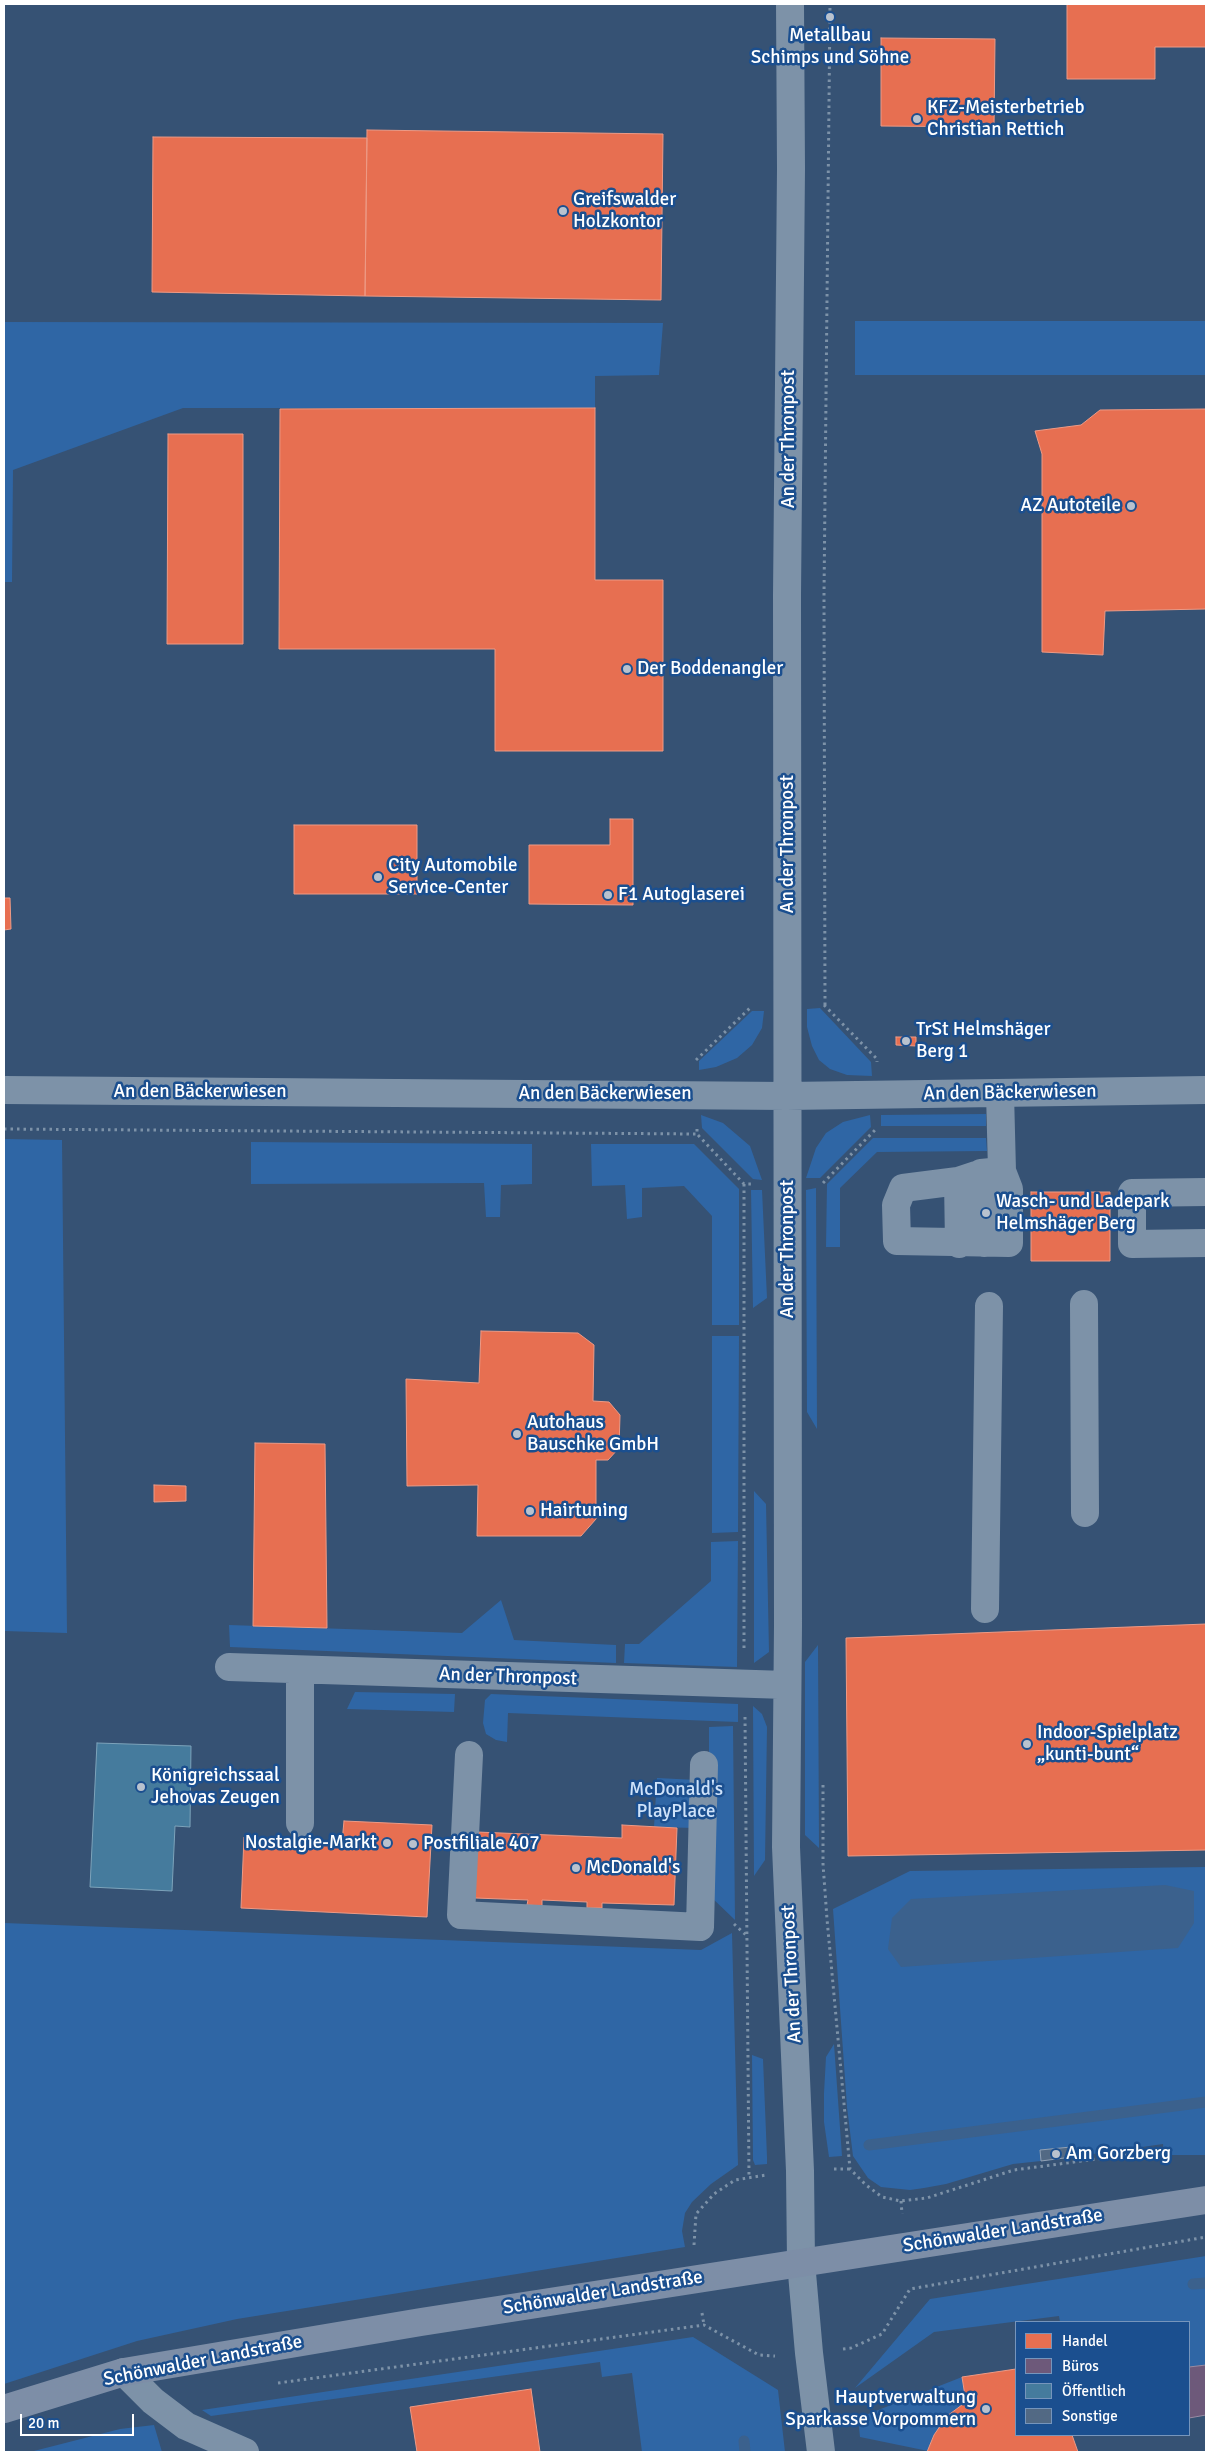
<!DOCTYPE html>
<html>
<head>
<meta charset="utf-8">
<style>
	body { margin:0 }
	#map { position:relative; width:1210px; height:2456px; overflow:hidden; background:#365274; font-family:Signika,sans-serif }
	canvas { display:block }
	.frame { position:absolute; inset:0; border:5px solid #fff; pointer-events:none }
	.legend { position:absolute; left:1015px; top:2321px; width:175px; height:115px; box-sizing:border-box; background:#1b4f8f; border:1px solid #7695bc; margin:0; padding:6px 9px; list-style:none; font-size:15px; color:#fff }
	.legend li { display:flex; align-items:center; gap:10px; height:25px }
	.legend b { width:25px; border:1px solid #7695bc }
	.scale { position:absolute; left:20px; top:2414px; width:114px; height:22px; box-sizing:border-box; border:2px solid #fff; border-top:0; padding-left:6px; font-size:15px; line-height:18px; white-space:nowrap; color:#fff; -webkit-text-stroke:4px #1b4f8f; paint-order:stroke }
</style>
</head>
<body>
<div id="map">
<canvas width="1210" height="2456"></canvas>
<div class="frame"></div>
<ul class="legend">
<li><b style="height:14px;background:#e76f51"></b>Handel</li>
<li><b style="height:14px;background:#6d597a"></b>Büros</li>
<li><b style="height:14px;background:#457b9d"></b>Öffentlich</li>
<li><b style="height:14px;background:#526984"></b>Sonstige</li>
</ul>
<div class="scale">20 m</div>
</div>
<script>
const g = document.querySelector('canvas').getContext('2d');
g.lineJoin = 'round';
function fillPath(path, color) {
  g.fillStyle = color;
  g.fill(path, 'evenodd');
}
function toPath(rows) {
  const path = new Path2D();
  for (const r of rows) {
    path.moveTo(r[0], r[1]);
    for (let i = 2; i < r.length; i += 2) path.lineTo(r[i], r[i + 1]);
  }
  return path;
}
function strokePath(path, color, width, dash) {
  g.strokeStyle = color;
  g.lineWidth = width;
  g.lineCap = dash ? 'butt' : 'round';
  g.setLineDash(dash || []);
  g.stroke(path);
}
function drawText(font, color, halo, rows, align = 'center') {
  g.font = font + ' Signika,sans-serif';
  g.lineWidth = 5;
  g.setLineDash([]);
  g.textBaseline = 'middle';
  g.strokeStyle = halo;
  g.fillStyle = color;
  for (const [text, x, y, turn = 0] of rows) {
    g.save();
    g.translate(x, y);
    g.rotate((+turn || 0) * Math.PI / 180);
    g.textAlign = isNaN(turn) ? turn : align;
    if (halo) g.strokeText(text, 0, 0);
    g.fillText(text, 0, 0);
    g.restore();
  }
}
const green = toPath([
	[855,321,1206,321,1206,375,855,375],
	[4,322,663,323,659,375,595,376,595,408,183,408,13,470,12,582,4,582],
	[820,1008,871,1062,872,1076,847,1075,830,1069,819,1060,812,1046,807,1027,807,1009],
	[752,1011,764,1011,762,1028,752,1045,737,1058,716,1067,699,1070,699,1061],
	[986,1114,986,1126,881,1126,881,1115],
	[701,1115,723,1123,750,1146,762,1180,753,1179,702,1128],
	[870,1115,871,1127,820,1178,806,1178,816,1148,826,1133,843,1122],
	[873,1138,986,1138,987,1151,877,1152,840,1188,840,1247,826,1247,827,1184],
	[4,1139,62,1140,67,1633,4,1631],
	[251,1142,532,1144,532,1184,501,1185,500,1217,486,1217,484,1183,251,1184],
	[591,1144,694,1144,739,1189,739,1325,712,1325,712,1216,684,1186,642,1188,642,1217,627,1219,625,1185,592,1186],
	[816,1188,817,1429,807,1412,806,1190],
	[751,1190,762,1190,767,1298,753,1308],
	[712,1336,739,1336,738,1532,712,1533],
	[754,1491,766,1504,769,1652,754,1663],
	[738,1541,737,1667,624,1663,625,1644,639,1644,711,1581,711,1542],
	[501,1600,514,1640,616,1645,616,1663,230,1647,229,1625,462,1633],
	[818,1645,819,1848,805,1835,805,1662],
	[355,1692,455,1694,454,1712,347,1709],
	[491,1694,738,1704,738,1722,508,1713,507,1742,496,1740,486,1734,483,1723,485,1700],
	[753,1706,762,1714,767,1727,765,1860,754,1876],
	[733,1726,735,1920,709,1895,709,1727],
	[657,1778,697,1780,696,1828,654,1827],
	[1206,1867,1206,2155,1164,2155,1163,2144,1072,2157,1071,2147,1040,2150,1041,2161,1013,2164,946,2184,924,2188,910,2190,881,2187,868,2178,853,2156,847,2107,833,1909,910,1871],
	[4,1923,701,1950,732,1933,738,2165,711,2184,692,2202,685,2213,682,2231,685,2247,237,2319,137,2341,4,2384],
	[834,2044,842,2156,829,2157,824,2122,824,2093,826,2057],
	[752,2055,763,2059,767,2157,767,2164,755,2165,753,2160],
	[1206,2256,1206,2365,1189,2367,1189,2322,1060,2322,1059,2316,934,2332,855,2388,930,2299],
	[693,2337,778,2390,785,2452,642,2452,632,2373,602,2377,600,2362,211,2416,202,2410],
	[962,2377,966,2402,947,2416,934,2435,928,2451,860,2437,858,2418],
	[154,2425,162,2452,30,2452,120,2429]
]);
const water = toPath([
	[1165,1885,1194,1891,1194,1923,1178,1948,901,1967,888,1949,892,1918,911,1899]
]);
const shops = toPath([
	[1067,4,1206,4,1206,47,1155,47,1155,79,1067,79,1067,4],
	[881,38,995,39,994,127,881,126,881,38],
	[367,130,663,134,661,300,365,296,367,130],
	[153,137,367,138,365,296,152,292,153,137],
	[595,408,595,580,663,580,663,751,495,751,495,649,279,649,280,409,595,408],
	[1206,409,1206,609,1105,611,1103,655,1042,652,1042,454,1035,431,1081,425,1100,410,1206,409],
	[168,434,243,434,243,644,167,644,168,434],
	[610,819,633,819,633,905,529,904,529,845,610,845,610,819],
	[294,825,417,825,417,894,294,894,294,825],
	[4,898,10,898,11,929,4,930,4,898],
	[896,1037,916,1037,916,1046,896,1045,896,1037],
	[1031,1192,1110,1192,1110,1261,1031,1261,1031,1192],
	[481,1331,578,1333,594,1345,593,1401,609,1402,620,1415,619,1448,608,1460,596,1460,596,1519,581,1536,477,1536,478,1485,407,1486,406,1379,479,1383,481,1331],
	[255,1443,325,1444,327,1628,253,1626,255,1443],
	[154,1485,186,1486,186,1501,154,1502,154,1485],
	[1206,1624,1206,1850,848,1856,846,1638,1206,1624],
	[344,1821,432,1825,427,1917,241,1908,244,1837,342,1842,344,1821],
	[622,1825,677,1828,674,1905,602,1903,602,1908,587,1908,587,1902,542,1900,542,1906,527,1905,528,1900,475,1898,477,1832,622,1838,622,1825],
	[1016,2369,1016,2435,1072,2435,1078,2452,927,2452,934,2435,947,2416,966,2402,962,2377,1016,2369],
	[531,2389,540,2452,417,2452,410,2407,531,2389]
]);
const offices = toPath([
	[1206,2365,1206,2415,1189,2418,1189,2367,1206,2365]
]);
const public = toPath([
	[97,1743,191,1746,190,1827,175,1826,172,1891,90,1887,97,1743]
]);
const stream = toPath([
	[869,2145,1206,2102],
	[1193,2284,1206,2283],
	[744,2441,745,2452]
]);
const building = toPath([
	[1071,2147,1072,2157,1041,2161,1040,2150,1071,2147]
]);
const path = toPath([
	[824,1005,877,1059,877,1062],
	[825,1005,824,595,830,4],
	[696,1060,752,1006],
	[4,1129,697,1134],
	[697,1129,697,1134,744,1184,754,1184],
	[823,1183,876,1129],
	[744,1184,744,1651],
	[745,1717,749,2177],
	[823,1785,823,1864,827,1919,850,2169,866,2185,882,2197,901,2201,927,2198,1014,2170,1164,2150],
	[734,1924,746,1935],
	[834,2169,850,2169],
	[901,2201,902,2214],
	[694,2245,696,2214,714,2194,735,2180,766,2175],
	[702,2313,704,2325],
	[843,2349,851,2348,882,2334,910,2289,1206,2237],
	[278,2383,704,2325,759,2355,775,2356]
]);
const minor = toPath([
	[790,4,791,169,787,595,788,1625,786,1847,800,2171,801,2262,809,2353,821,2452],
	[4,1090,787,1096,1206,1090],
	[958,1181,903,1188,896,1205,897,1241,1009,1243,1009,1189,1002,1171],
	[1206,1192,1132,1193,1132,1244,1206,1243],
	[984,1243,981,1173,1002,1171,1000,1093],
	[959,1244,958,1181,976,1175],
	[1084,1304,1085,1513],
	[985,1609,989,1306],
	[229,1667,786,1685],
	[469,1755,461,1915,700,1927,704,1765],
	[300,1823,300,1670],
	[124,2372,153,2401,186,2426,245,2452]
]);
const major = toPath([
	[4,2409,124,2372,421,2322,1206,2200]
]);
const markers = [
	[830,17,5,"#b9c2ce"],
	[917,119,5,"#b9c2ce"],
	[563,211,5,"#b9c2ce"],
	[1131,506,5,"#b9c2ce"],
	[627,669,5,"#b9c2ce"],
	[378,877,5,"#b9c2ce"],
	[608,895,5,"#b9c2ce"],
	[906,1041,5,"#b9c2ce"],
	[986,1213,5,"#b9c2ce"],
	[517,1434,5,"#b9c2ce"],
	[530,1511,5,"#b9c2ce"],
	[1027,1744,5,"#b9c2ce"],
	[141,1787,5,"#b9c2ce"],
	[387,1843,5,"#b9c2ce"],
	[413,1844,5,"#b9c2ce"],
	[576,1868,5,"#b9c2ce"],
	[1056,2154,5,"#b9c2ce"],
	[986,2409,5,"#b9c2ce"]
];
const poiNames = [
	["Metallbau",830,36,"center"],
	["Schimps und Söhne",830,58,"center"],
	["KFZ-Meisterbetrieb",927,108],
	["Christian Rettich",927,130],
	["Greifswalder",573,200],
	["Holzkontor",573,222],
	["AZ Autoteile",1121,506,"right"],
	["Der Boddenangler",637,669],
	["City Automobile",388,866],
	["Service-Center",388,888],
	["F1 Autoglaserei",618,895],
	["TrSt Helmshäger",916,1030],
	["Berg 1",916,1052],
	["Wasch- und Ladepark",996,1202],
	["Helmshäger Berg",996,1224],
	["Autohaus",527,1423],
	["Bauschke GmbH",527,1445],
	["Hairtuning",540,1511],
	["Indoor-Spielplatz",1037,1733],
	["„kunti-bunt“",1037,1755],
	["Königreichssaal",151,1776],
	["Jehovas Zeugen",151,1798],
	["Nostalgie-Markt",377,1843,"right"],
	["Postfiliale 407",423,1844],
	["McDonald's",586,1868],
	["Am Gorzberg",1066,2154],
	["Hauptverwaltung",976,2398,"right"],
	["Sparkasse Vorpommern",976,2420,"right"]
];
const streetNames = [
	["An der Thronpost",789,439,-90],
	["An der Thronpost",788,844,-90],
	["An den Bäckerwiesen",200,1092],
	["An den Bäckerwiesen",1010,1093,-1],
	["An den Bäckerwiesen",605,1094],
	["An der Thronpost",788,1249,-90],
	["An der Thronpost",508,1677,2],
	["An der Thronpost",792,1974,-93],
	["Schönwalder Landstraße",1003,2231,-9],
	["Schönwalder Landstraße",603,2293,-9],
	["Schönwalder Landstraße",203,2361,-11]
];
const parkNames = [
	["McDonald's",676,1790],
	["PlayPlace",676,1812]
];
fillPath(green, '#2f66a5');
fillPath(water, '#3b618d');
fillPath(shops, '#e76f51');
strokePath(shops, '#ee9a85', 1);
fillPath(offices, '#6d597a');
strokePath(offices, '#998ba2', 1);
fillPath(public, '#457b9d');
strokePath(public, '#7da3ba', 1);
strokePath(stream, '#3b618d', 11);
fillPath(building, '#526984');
strokePath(building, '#92a2b6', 1);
strokePath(path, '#7d92a8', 3, [2.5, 4]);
strokePath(minor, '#7d92a8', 28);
strokePath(major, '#7d8ea7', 28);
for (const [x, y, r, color] of markers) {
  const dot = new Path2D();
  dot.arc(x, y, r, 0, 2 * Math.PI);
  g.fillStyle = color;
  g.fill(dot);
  strokePath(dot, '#1b4f8f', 2);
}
drawText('19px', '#fff', '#1b4f8f', poiNames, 'left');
drawText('19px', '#fff', '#1b4f8f', streetNames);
drawText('19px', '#cfe3fa', '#1b4f8f', parkNames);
</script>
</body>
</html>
